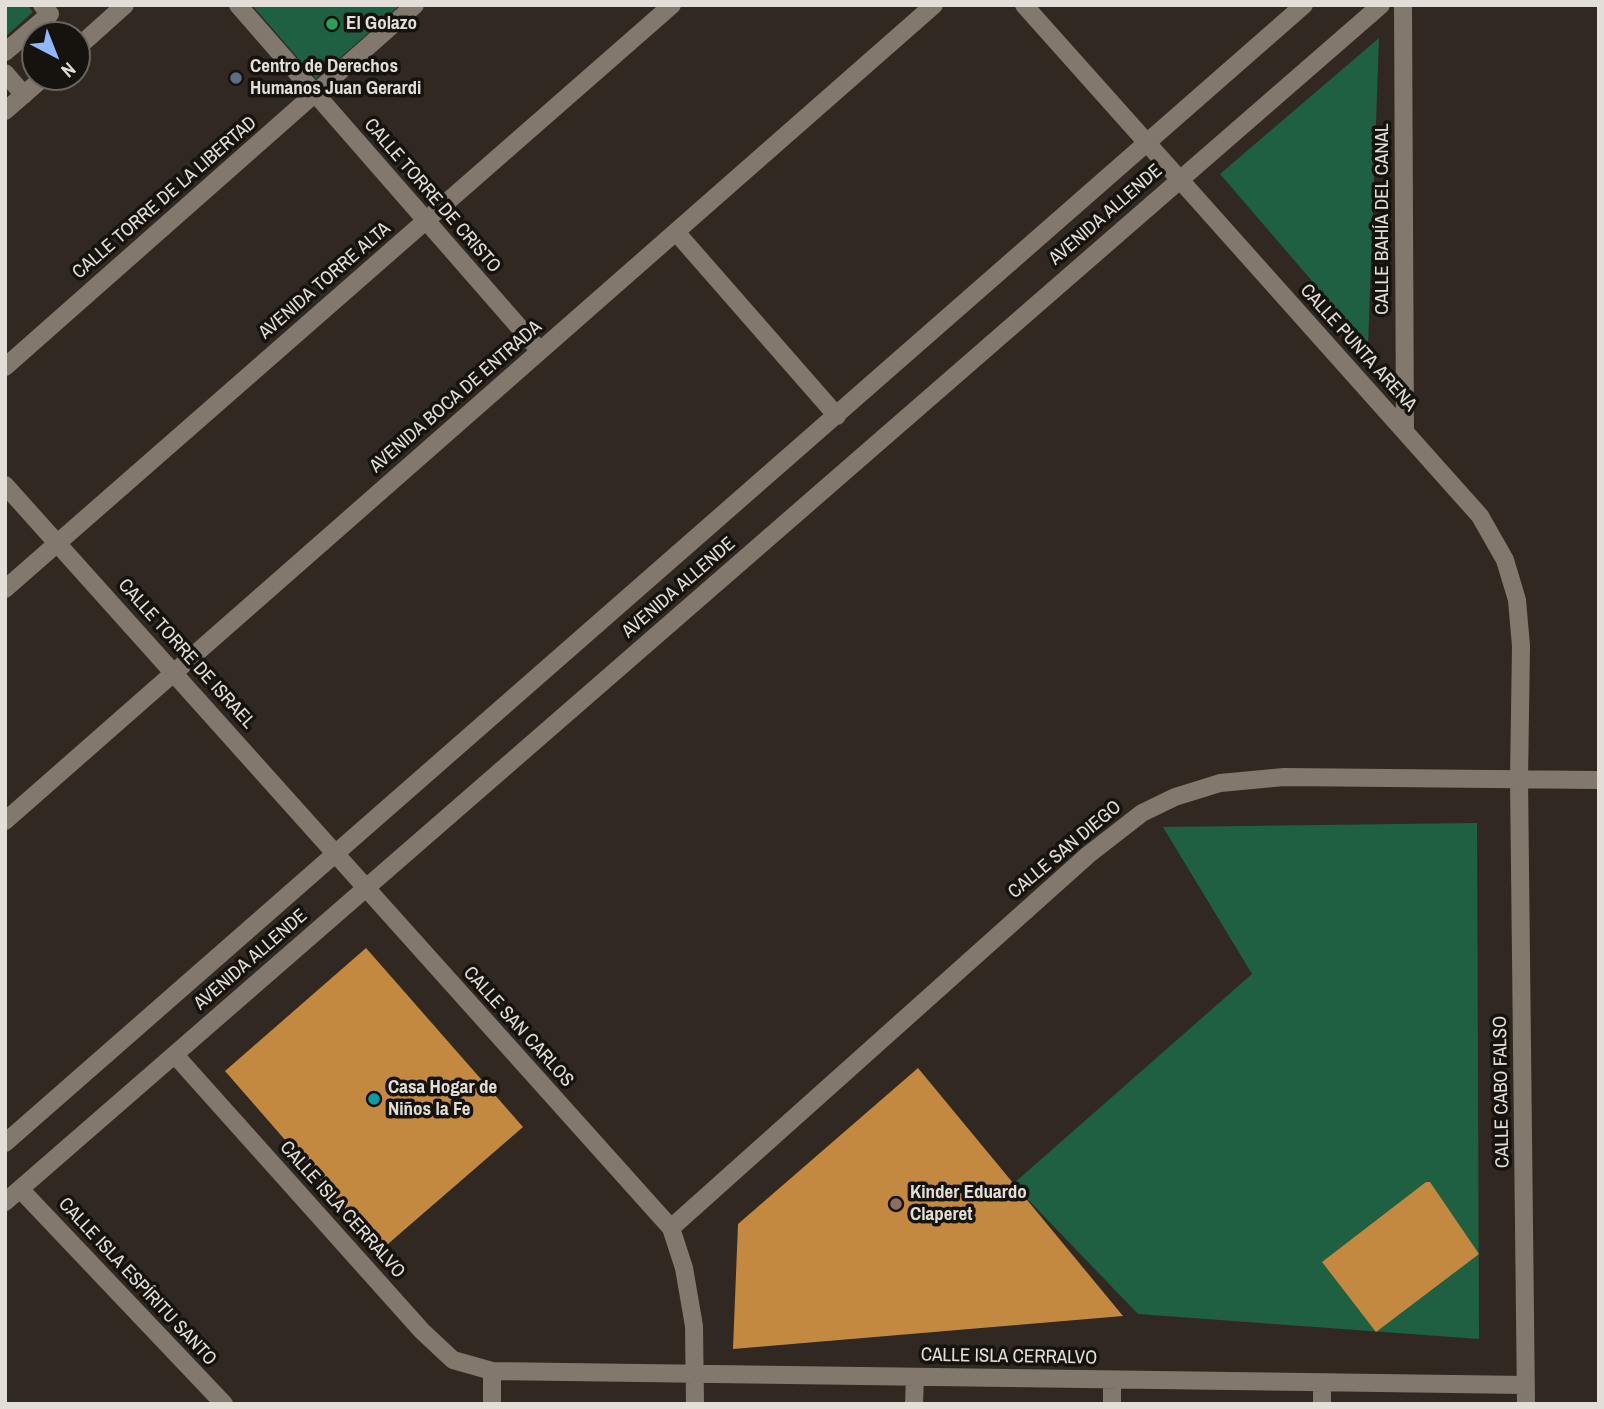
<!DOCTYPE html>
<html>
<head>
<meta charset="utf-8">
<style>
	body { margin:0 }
	#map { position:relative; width:1604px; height:1409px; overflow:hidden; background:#312921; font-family:"Archivo Narrow",sans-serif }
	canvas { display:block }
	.frame { position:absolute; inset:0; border:7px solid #e3ded8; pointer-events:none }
	.north { position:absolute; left:21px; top:21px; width:70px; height:70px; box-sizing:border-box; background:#16130f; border:2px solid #68645f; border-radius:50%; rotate:138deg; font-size:19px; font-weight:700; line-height:28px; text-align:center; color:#e3ded8 }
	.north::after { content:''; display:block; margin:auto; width:24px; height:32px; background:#91b8fd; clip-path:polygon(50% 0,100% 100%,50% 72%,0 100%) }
</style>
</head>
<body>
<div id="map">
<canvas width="1604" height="1409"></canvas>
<div class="frame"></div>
<div class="north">N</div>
</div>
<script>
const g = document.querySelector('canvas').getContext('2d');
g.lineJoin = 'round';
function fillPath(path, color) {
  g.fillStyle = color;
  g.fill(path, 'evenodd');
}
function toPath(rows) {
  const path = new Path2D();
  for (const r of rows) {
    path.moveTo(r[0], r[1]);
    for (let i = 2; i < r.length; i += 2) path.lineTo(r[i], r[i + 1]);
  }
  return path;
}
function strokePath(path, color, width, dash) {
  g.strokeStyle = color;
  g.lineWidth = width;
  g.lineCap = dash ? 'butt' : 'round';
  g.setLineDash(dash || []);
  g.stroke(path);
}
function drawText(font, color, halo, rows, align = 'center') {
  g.font = font + ' "Archivo Narrow",sans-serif';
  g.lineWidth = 7;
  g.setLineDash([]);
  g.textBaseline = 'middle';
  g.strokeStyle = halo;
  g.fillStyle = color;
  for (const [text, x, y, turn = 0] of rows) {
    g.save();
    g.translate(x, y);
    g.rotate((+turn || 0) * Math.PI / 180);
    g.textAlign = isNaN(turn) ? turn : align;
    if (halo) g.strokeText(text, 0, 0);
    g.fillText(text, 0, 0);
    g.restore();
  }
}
const green = toPath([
	[5,5,27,5,33,12,5,37],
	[252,5,400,5,316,79],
	[1379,38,1368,346,1220,174],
	[1477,823,1479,1339,1138,1314,1013,1184,1252,974,1163,827]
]);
const building = toPath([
	[366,948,523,1127,381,1250,225,1071],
	[918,1068,1123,1316,733,1349,738,1224],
	[1426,1182,1430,1182,1479,1254,1376,1332,1322,1262]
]);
const minor = toPath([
	[238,5,540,351],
	[1024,5,1480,516,1505,560,1517,600,1521,646,1519,779,1526,1404],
	[1403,5,1405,432],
	[77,48,125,5],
	[5,52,50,14,42,5],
	[5,73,24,95],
	[5,111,44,77],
	[676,232,837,416],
	[5,367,415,5],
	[5,485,671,1228,684,1268,694,1326,695,1404],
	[5,589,672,5],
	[5,821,934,5],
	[175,1055,422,1331,453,1360,492,1371,1526,1385],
	[5,1143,1304,5],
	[20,1189,224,1404],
	[5,1202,1381,5],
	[671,1228,1088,855,1142,813,1175,797,1220,783,1284,777,1599,780],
	[1112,1380,1112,1404],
	[492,1404,492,1371],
	[914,1404,915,1377],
	[1322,1404,1322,1383]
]);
const markers = [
	[332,24,7,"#2e9e5b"],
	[236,78,7,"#5c6f8a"],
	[374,1099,7,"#0f9aa8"],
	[896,1204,7,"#8d6e63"]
];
const poiNames = [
	["El Golazo",346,24],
	["Centro de Derechos",250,67],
	["Humanos Juan Gerardi",250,89],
	["Casa Hogar de",388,1088],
	["Niños la Fe",388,1110],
	["Kinder Eduardo",910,1193],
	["Claperet",910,1215]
];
const streetNames = [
	["CALLE TORRE DE CRISTO",432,196,49],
	["CALLE TORRE DE LA LIBERTAD",165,198,-41],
	["AVENIDA ALLENDE",1106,215,-41],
	["CALLE BAHÍA DEL CANAL",1383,219,-90],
	["AVENIDA TORRE ALTA",325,281,-41],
	["CALLE PUNTA ARENA",1358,348,48],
	["AVENIDA BOCA DE ENTRADA",456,397,-41],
	["AVENIDA ALLENDE",679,588,-41],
	["CALLE TORRE DE ISRAEL",186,654,48],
	["CALLE SAN DIEGO",1065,850,-40],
	["AVENIDA ALLENDE",251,960,-41],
	["CALLE SAN CARLOS",518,1027,48],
	["CALLE CABO FALSO",1502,1092,-91],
	["CALLE ISLA CERRALVO",342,1210,48],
	["CALLE ISLA ESPÍRITU SANTO",137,1282,47],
	["CALLE ISLA CERRALVO",1009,1357,1]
];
fillPath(green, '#1f6043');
fillPath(building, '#c48940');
strokePath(minor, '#82786e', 18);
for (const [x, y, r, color] of markers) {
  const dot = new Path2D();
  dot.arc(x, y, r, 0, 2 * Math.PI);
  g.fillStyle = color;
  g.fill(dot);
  strokePath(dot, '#16130f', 2.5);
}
drawText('bold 19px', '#e3ded8', '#16130f', poiNames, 'left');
drawText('19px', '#e3ded8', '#16130f', streetNames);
</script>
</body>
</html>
